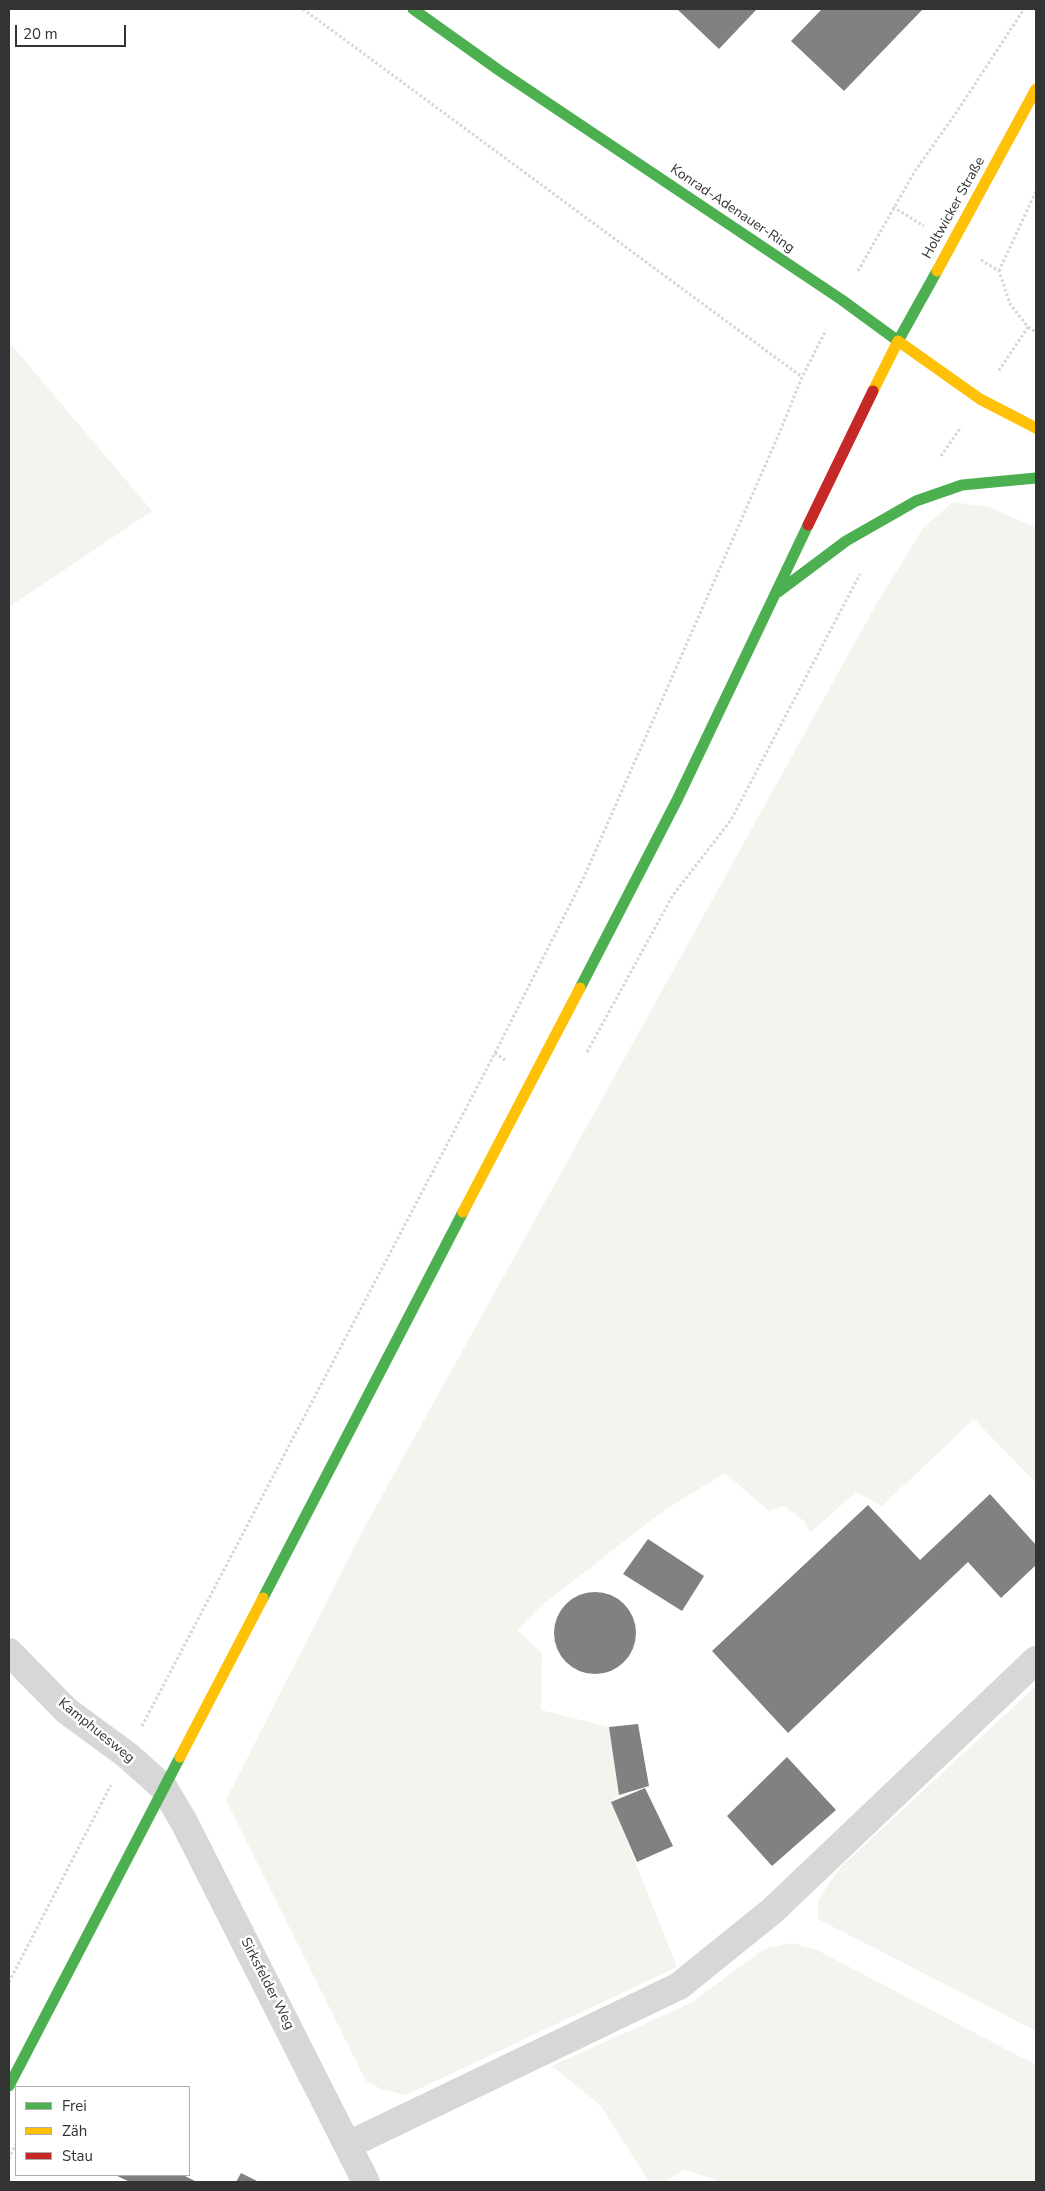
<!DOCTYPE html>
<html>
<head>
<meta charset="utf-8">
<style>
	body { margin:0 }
	#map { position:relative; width:1045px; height:2191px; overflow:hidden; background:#fff; font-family:"Nunito Sans",sans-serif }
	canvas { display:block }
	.frame { position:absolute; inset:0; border:10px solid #333; pointer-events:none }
	.legend { position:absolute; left:15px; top:2086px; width:175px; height:90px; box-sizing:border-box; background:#fff; border:1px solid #adadad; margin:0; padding:6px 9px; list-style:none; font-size:15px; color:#333 }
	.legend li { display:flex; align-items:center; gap:10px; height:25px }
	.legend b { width:25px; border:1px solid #adadad }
	.scale { position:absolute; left:15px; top:25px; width:111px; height:22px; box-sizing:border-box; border:2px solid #333; border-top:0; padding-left:6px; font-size:15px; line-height:18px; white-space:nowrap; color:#333; -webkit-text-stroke:4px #fff; paint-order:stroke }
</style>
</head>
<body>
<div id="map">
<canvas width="1045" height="2191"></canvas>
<div class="frame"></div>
<ul class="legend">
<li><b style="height:6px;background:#4caf50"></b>Frei</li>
<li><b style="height:6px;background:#ffc107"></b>Zäh</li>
<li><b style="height:6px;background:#c62828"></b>Stau</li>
</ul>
<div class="scale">20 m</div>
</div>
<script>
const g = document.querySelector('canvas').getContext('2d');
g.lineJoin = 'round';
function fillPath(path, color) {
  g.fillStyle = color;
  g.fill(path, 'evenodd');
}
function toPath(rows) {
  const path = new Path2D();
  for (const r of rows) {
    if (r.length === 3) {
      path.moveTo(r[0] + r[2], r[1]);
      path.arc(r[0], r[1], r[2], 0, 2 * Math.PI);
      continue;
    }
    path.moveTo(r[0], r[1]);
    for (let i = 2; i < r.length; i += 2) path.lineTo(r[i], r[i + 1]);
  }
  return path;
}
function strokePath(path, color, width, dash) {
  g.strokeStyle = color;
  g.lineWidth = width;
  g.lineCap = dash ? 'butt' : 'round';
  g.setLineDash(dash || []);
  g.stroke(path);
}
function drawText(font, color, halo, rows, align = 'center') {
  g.font = font + ' "Nunito Sans",sans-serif';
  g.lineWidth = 5;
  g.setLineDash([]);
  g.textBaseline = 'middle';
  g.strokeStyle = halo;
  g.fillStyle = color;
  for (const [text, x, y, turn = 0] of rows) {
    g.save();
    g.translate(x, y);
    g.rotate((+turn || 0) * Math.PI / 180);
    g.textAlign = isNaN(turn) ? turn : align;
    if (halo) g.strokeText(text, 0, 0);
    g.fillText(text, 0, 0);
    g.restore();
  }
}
const green = toPath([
	[9,342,152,511,9,607],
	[953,502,989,507,1036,528,1036,1483,974,1419,882,1506,856,1492,810,1533,804,1521,784,1506,769,1511,725,1473,663,1511,541,1606,517,1630,542,1653,541,1710,609,1727,619,1795,611,1802,677,1967,406,2095,381,2089,366,2081,226,1800,363,1530,873,610,923,528],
	[1036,1686,1036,2031,818,1919,818,1900,839,1869],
	[792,1943,817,1950,1036,2065,1036,2182,716,2182,714,2179,684,2170,664,2182,649,2182,601,2106,552,2066,691,2003,764,1949]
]);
const building = toPath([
	[677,9,757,9,719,49],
	[822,9,923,9,844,91,791,41],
	[990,1494,1036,1545,1036,1565,1001,1598,968,1562,788,1733,712,1651,868,1505,920,1560],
	[648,1539,704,1576,682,1611,623,1574],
	[595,1633,41],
	[638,1724,649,1786,619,1795,609,1727],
	[787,1757,836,1810,772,1866,727,1816],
	[645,1788,673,1846,637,1862,611,1802],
	[241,2173,259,2182,236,2182],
	[115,2175,183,2175,197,2182,130,2182]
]);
const path = toPath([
	[303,9,802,377],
	[893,207,924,226],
	[981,260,999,271,1010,304,1028,327,998,372],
	[858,271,915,171,958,110,1024,9],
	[999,271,1036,191],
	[1028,327,1036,332],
	[941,456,961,427],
	[587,1052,673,895,731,820,860,574],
	[495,1053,505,1060],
	[142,1726,495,1053,584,877,779,434,802,377,826,330],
	[9,1982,111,1785],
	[9,2159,16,2144]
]);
const street = toPath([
	[9,1652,67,1711,127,1755,164,1788,184,1822,366,2182],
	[348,2145,679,1986,772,1911,1036,1660]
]);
const fast = toPath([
	[413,9,500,71,842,300,898,341,937,271],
	[778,592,846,541,916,501,962,485,1036,478],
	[580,988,677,800,808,525],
	[263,1598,463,1212],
	[9,2086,180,1757]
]);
const slow = toPath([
	[937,271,1036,89],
	[873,391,898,341,980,399,1036,428],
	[463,1212,580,988],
	[180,1757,263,1598]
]);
const jam = toPath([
	[808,525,873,391]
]);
const streetNames = [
	["Holtwicker Straße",954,208,-61],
	["Konrad-Adenauer-Ring",732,209,34],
	["Kamphuesweg",96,1731,39],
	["Sirksfelder Weg",267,1984,63]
];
fillPath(green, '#f1f5ed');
fillPath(building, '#818181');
strokePath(path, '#d6d6d6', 3, [2.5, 2.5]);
strokePath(street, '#d7d7d7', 28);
strokePath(fast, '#4caf50', 11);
strokePath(slow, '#ffc107', 11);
strokePath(jam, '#c62828', 11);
drawText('14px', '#333', '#fff', streetNames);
</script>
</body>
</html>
